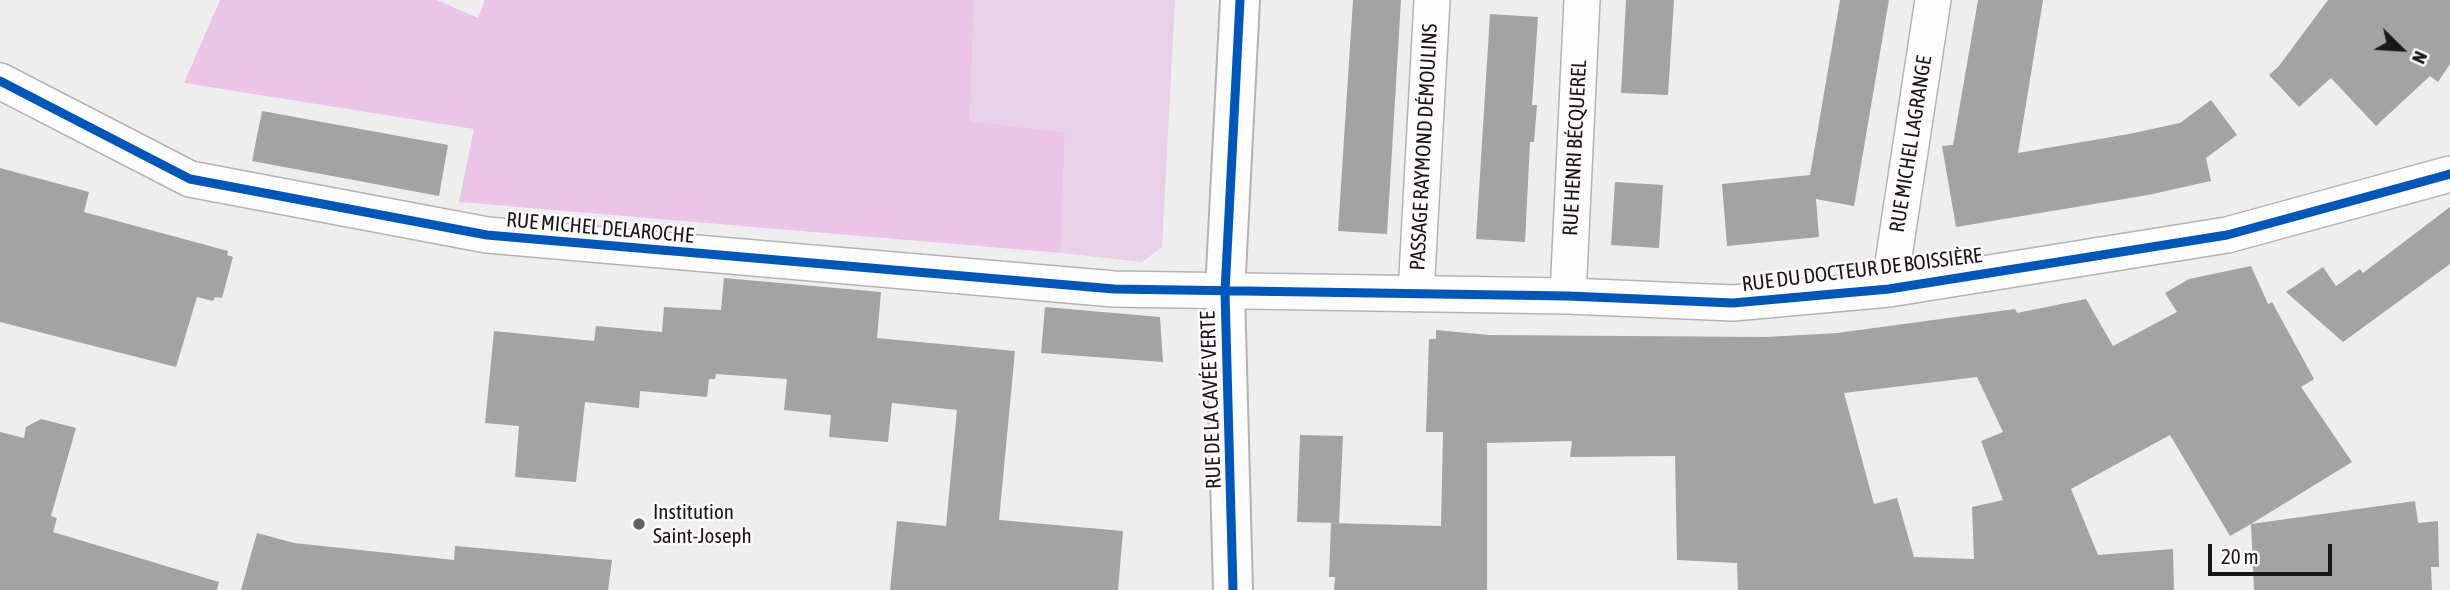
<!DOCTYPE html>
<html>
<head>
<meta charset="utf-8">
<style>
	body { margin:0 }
	#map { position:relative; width:2450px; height:590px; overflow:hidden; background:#efeeef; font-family:"Asap Condensed",sans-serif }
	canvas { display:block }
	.north { position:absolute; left:2366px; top:14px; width:70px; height:70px; -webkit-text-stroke:5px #fefafd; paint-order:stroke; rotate:114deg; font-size:19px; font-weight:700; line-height:28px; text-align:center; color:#181618 }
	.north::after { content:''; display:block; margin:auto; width:24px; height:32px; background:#181618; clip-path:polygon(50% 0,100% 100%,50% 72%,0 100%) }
	.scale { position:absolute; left:2208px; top:544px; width:124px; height:32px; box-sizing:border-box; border:4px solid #181618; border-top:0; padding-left:9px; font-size:21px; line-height:24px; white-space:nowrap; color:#181618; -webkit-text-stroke:5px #fefafd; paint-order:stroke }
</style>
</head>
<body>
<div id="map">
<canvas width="2450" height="590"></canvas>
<div class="north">N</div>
<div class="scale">20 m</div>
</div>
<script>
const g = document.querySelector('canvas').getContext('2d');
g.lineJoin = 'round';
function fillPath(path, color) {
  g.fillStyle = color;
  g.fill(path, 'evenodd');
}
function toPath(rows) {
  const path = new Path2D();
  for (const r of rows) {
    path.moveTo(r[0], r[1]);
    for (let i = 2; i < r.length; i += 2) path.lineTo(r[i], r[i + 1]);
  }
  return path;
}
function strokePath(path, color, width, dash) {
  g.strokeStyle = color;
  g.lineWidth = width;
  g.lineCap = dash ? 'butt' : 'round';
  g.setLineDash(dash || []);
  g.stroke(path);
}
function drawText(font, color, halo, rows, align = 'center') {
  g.font = font + ' "Asap Condensed",sans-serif';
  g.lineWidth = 5;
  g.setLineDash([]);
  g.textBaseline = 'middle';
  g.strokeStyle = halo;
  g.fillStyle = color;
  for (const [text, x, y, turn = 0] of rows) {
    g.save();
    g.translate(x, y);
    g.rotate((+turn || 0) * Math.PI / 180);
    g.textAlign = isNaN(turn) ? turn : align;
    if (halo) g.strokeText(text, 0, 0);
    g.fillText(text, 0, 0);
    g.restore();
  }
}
const green = toPath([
	[974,0,1175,0,1162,247,1142,262,1061,253,1065,132,970,121]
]);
const forest = toPath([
	[220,0,437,0,478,18,485,0,974,0,970,121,1065,132,1061,253,459,202,474,129,184,83]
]);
const building = toPath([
	[1353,0,1401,0,1387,234,1338,231],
	[1626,0,1674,0,1668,95,1621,93],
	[1840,0,1889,0,1854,206,1816,199,1819,237,1727,246,1722,184,1810,175],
	[1978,0,2043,0,2018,153,2129,134,2180,123,2211,100,2237,135,2206,158,2211,181,2148,195,1956,227,1942,146,1953,145],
	[2328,0,2450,0,2450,64,2438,82,2430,76,2376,126,2331,78,2299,107,2269,75,2279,66],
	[1490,14,1538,17,1532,105,1537,105,1534,142,1530,142,1525,242,1476,239],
	[262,111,448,145,439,196,252,161],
	[0,168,89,192,84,212,228,251,227,255,233,257,222,298,215,297,213,301,197,297,176,367,0,322],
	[1615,182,1663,185,1659,248,1611,245],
	[2450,207,2450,264,2343,342,2286,292,2323,267,2336,286,2360,269,2363,273],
	[2251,266,2268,304,2272,302,2314,379,2301,387,2352,462,2251,524,2415,501,2418,523,2438,521,2439,567,2431,567,2432,590,2254,590,2251,524,2230,536,2170,435,2071,489,2098,555,2173,549,2174,590,1738,590,1737,563,1677,560,1675,456,1570,457,1572,441,1487,443,1487,590,1334,590,1335,577,1329,577,1331,523,1441,526,1443,432,1426,432,1429,339,1436,339,1436,330,1489,335,1766,337,1837,333,2015,309,2017,313,2086,299,2113,346,2177,312,2165,293,2189,279],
	[1977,377,2003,432,1981,441,2003,500,1972,507,1974,559,1914,557,1897,498,1874,504,1844,393],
	[724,278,881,292,877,338,1015,351,999,520,1123,531,1118,590,890,590,897,521,946,526,957,410,892,403,888,442,829,437,831,415,784,410,787,379,716,374,715,379,709,379,707,397,640,391,639,408,585,402,576,482,515,477,519,426,485,423,494,331,594,341,596,326,662,332,664,307,721,310],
	[1045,307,1160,317,1163,362,1041,353],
	[41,419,76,428,51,516,57,518,53,532,219,582,217,590,0,590,0,432,24,438,26,427],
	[1300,435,1343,436,1339,523,1297,522],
	[257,533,294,543,454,560,455,546,612,560,608,590,241,590]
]);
const street = toPath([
	[0,81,190,179,487,235,1114,289,1568,296,1733,303,1889,289,2227,235,2450,174],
	[1889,289,1933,0],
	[1416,294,1432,0],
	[1568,296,1582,0]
]);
const secondary = toPath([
	[1233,590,1225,292,1240,0]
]);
const cycleway = toPath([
	[0,81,190,179,487,235,1114,289,1568,296,1733,303,1889,289,2227,235,2450,174],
	[1233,590,1225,292,1240,0]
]);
const markers = [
	[639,524,7,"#636263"]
];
const streetNames = [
	["RUE MICHEL LAGRANGE",1911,144,-81],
	["PASSAGE RAYMOND DÉMOULINS",1424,147,-87],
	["RUE HENRI BÉCQUEREL",1575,148,-87],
	["RUE MICHEL DELAROCHE",600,228,5],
	["RUE DU DOCTEUR DE BOISSIÈRE",1862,270,-7],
	["RUE DE LA CAVÉE VERTE",1211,400,-92]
];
const poiNames = [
	["Institution",653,512],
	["Saint-Joseph",653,536]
];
fillPath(green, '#e8d0e7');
fillPath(forest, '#ebc5e8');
fillPath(building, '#a4a3a4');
strokePath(street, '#b4b2b3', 38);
strokePath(secondary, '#b4b2b3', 42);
strokePath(street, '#fdfcfd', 35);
strokePath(secondary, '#fdfcfd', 38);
strokePath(cycleway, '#0057b8', 9);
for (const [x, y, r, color] of markers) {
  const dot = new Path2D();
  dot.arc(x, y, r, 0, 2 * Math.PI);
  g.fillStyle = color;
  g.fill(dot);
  strokePath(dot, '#fefafd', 2.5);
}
drawText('21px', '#181618', '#fefafd', streetNames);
drawText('21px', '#181618', '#fefafd', poiNames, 'left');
</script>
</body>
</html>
